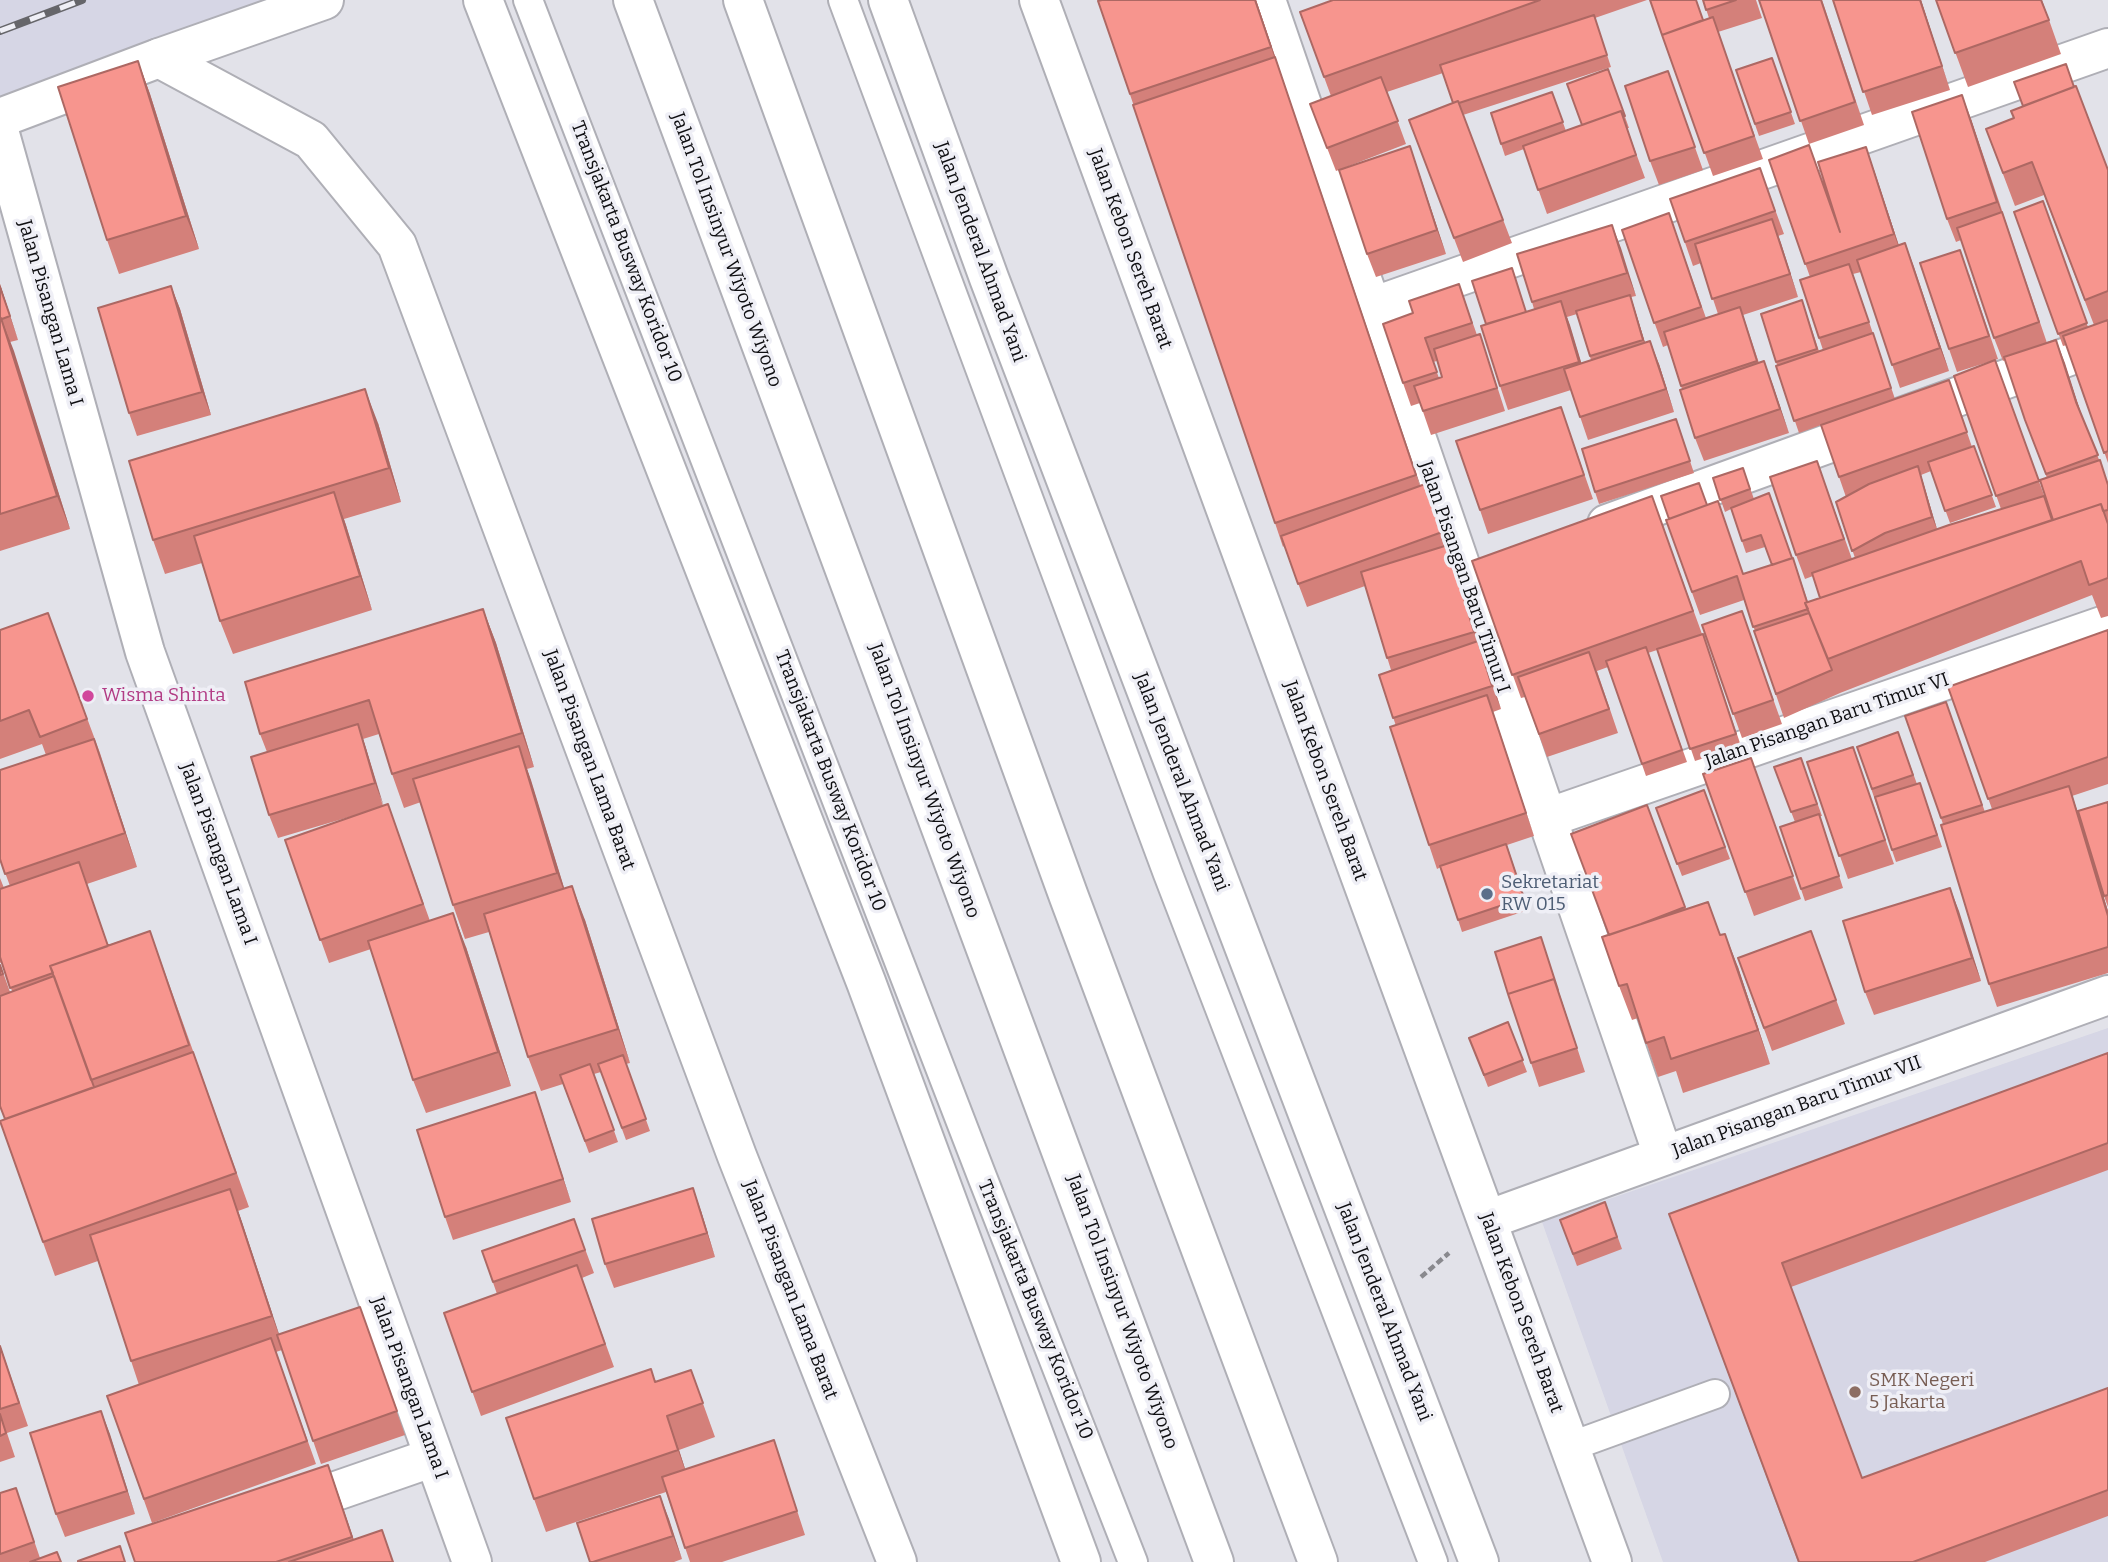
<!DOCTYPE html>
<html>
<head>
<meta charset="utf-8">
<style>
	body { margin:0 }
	canvas { display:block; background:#e2e2e9 }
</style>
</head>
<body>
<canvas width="2108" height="1562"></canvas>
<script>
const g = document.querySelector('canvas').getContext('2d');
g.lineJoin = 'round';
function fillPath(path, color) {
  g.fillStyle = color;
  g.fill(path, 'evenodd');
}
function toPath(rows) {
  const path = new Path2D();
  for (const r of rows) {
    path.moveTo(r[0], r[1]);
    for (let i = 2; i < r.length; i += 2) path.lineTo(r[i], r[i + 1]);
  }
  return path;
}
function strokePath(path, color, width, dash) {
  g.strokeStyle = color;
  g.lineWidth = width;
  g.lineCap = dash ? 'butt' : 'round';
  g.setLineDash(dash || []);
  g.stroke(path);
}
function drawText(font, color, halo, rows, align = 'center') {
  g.font = font + ' Bitter,serif';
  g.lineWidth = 7;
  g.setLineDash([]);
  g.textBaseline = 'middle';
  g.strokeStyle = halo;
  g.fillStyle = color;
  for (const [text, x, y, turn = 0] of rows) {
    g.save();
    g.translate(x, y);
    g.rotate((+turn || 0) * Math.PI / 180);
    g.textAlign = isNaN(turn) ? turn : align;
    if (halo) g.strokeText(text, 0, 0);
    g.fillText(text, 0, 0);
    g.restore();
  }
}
const built = toPath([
	[0,0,295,0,0,112],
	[2108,1028,2108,1562,1663,1562,1542,1222]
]);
const path = toPath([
	[1421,1277,1449,1253]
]);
const service = toPath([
	[528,0,983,1179,1133,1562],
	[843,0,1168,874,1433,1562],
	[1569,1447,1715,1394]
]);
const minor = toPath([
	[1266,0,1663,1155],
	[159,58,311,140,397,245,737,1156,897,1562],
	[0,134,145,652,472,1562],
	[1372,307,2108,48],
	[1607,524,2108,342],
	[1547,818,2108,624],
	[1487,1220,2108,995],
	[287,1508,434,1457]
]);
const tertiary = toPath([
	[1039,0,1612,1562],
	[0,118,159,58,324,0]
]);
const trunk = toPath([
	[483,0,866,982,1081,1562],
	[888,0,989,278,1479,1562]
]);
const motorway = toPath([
	[633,0,1214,1562],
	[743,0,1069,897,1318,1562]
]);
const rail = toPath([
	[0,31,82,0]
]);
const wall = toPath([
	[1098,0,1256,0,1420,486,1428,483,1454,554,1452,555,1501,709,1493,712,1534,836,1507,845,1528,910,1462,932,1441,867,1437,869,1429,845,1396,726,1379,675,1391,670,1365,586,1307,607,1284,546,1283,547,1275,523],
	[1333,0,1647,0,1595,18,1611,67,1463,115,1512,243,1463,262,1409,120,1453,103,1443,73,1387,92,1406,144,1336,171,1310,104,1331,96,1300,12],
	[1650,0,1704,20,1709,18,1703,0,1756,0,1762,18,1718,32,1763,159,1713,176],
	[1759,0,1822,0,1864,125,1809,144],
	[1833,0,1921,0,1950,90,1872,115],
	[1936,0,2042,0,2061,54,1968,87],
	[1772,58,1795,124,1759,136,1736,70],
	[138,61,150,94,199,249,119,274,107,240],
	[1608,69,1629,128,1627,128,1645,178,1547,214,1524,149,1505,156,1491,113,1552,92,1566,131,1582,125],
	[1668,71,1703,170,1659,185,1650,161],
	[2074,87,2108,170,2108,463,2067,345,2063,346,2014,212,2043,201,2088,327,2094,325,2044,195,2015,206,1986,129,2014,118],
	[1971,119,2047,343,2056,340,2081,413,2108,483,2108,616,2101,618,2092,595,1840,693,1784,718,1754,631,1755,631,1744,600,1700,615,1666,520,1707,505,1744,574,1772,565,1765,547,1746,553,1731,509,1725,512,1713,478,1743,468,1754,499,1793,558,1808,602,1820,598,1813,576,1805,579,1796,555,1817,461,1852,559,1855,558,1836,502,1846,497,1821,425,1799,433,1776,366,1777,365,1761,314,1802,300,1819,351,1823,350,1819,338,1810,277,1769,160,1838,225,1874,170,1899,246,1905,243,1949,371,1900,388,1861,272,1853,274,1895,399,1949,380,1972,447,1974,446,1996,507,1950,523,1931,471,1921,475,1937,529,1884,548,2001,509,1954,376,1995,360,2053,520,2047,478,2025,420,2005,360,2003,361,1994,338,1961,240,1956,242,1947,219],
	[1760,168,1784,234,1778,236,1798,297,1743,315,1759,363,1764,361,1789,433,1704,461,1695,438,1682,389,1668,345,1663,347,1622,230,1669,213,1706,318,1718,314,1701,263,1693,266,1670,199],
	[1418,170,1446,254,1376,277,1367,254],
	[1612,225,1636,296,1631,297,1645,343,1659,364,1674,412,1588,440,1571,390,1508,410,1500,386,1527,312,1534,309,1532,302],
	[1577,314,1591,360,1581,363,1567,317],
	[1969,274,1998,359,1957,372,1949,349],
	[0,284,18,340,10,342,70,529,0,551],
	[1459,284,1477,335,1488,358,1505,411,1431,435,1420,403,1411,406,1403,383,1413,313],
	[1437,361,1442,377,1439,378,1433,362],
	[171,286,180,309,211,415,137,436,129,413],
	[1561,407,1593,499,1488,534,1480,510],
	[1676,419,1694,473,1599,504,1595,492],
	[378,423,401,502,344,519,372,610,233,654,220,621,202,563,165,574,153,540],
	[1652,496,1702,634,1703,634,1741,746,1695,761,1657,650,1648,653,1687,762,1646,776,1608,667,1597,671,1618,733,1547,757,1525,697,1521,698,1472,561],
	[483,609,496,643,534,767,527,769,564,888,585,920,630,1063,626,1064,650,1131,626,1140,601,1072,594,1074,618,1142,589,1153,563,1084,541,1091,528,1057,489,932,465,939,453,905,421,802,404,808,392,774,379,734,363,739,383,806,388,804,430,921,466,947,511,1086,426,1113,413,1080,371,949,329,963,285,840,356,815,278,838,269,815,267,752,260,734],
	[1742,611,1782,724,1742,738,1702,625],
	[48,613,100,753,137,867,87,884,108,945,150,931,249,1207,238,1211,279,1335,360,1307,405,1435,321,1464,282,1350,276,1352,316,1464,152,1523,107,1396,139,1385,98,1261,55,1276,0,1122,5,1119,0,1106,0,964,10,992,12,991,2,962,0,963,0,878,4,888,10,886,0,859,46,755,42,744,0,759,0,630],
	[2108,630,2108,784,2072,796,2108,911,2108,973,1997,1007,1989,984,1943,824,1905,716,1946,702,1985,812,1992,809,1948,687],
	[1898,732,1917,784,1920,783,1942,847,1896,862,1857,747],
	[1853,747,1894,864,1848,879,1807,762],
	[1751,758,1801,899,1754,916,1703,774],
	[1801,758,1822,816,1820,816,1843,888,1805,901,1780,827,1795,822,1774,767],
	[1704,790,1730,859,1682,876,1656,808],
	[2108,802,2108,907,2104,896],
	[1647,805,1686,909,1720,935,1738,967,1770,1064,1683,1093,1676,1071,1658,1077,1638,1018,1632,1020,1619,986,1609,935],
	[1950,888,1981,981,1874,1015,1865,992],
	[1811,931,1845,1024,1772,1051,1738,958],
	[1545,949,1585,1072,1539,1087,1531,1063],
	[1508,1022,1527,1072,1488,1087,1469,1038],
	[2108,1053,2108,1170,1791,1287,1862,1478,2108,1388,2108,1516,1985,1562,1798,1562,1669,1214],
	[535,1092,571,1202,453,1240,445,1217],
	[1605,1202,1622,1249,1577,1266,1560,1220],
	[701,1211,715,1257,614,1288,605,1264],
	[574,1219,594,1273,582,1278,614,1367,481,1416,444,1313,497,1294,482,1251],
	[0,1345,28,1426,7,1433,15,1457,0,1462],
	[691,1370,715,1437,679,1450,685,1469,782,1464,805,1535,722,1562,690,1562,666,1492,546,1532,534,1499,655,1382],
	[101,1411,135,1514,65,1537,56,1514],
	[328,1465,354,1540,382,1530,393,1562,135,1562],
	[16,1488,40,1558,61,1562,0,1562,0,1493],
	[660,1496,682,1559,674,1562,590,1562]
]);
const shadedWall = toPath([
	[1255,0,1256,0,1425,499,1416,475],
	[1920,0,1921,0,1950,90],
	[138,61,150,94,199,249,186,216],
	[1962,95,1971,119,2006,225,1997,202],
	[1410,146,1446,254,1437,230],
	[1866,147,1874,170,1903,258,1894,234],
	[1772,219,1781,243,1798,297,1790,274],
	[1612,225,1621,248,1636,296,1627,273],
	[1905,243,1914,267,1949,371,1940,348],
	[0,284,18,340,0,287],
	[171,286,180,309,211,415,202,392],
	[1630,295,1634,307,1648,352,1643,340],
	[1561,301,1570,325,1588,385,1579,362],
	[1,318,14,351,70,529,57,496],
	[2056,340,2065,363,2085,426,2076,402],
	[1650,341,1659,364,1674,412,1666,389],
	[1764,361,1773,385,1789,433,1780,409],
	[365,389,378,423,401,502,389,468],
	[1918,466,1922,479,1937,529,1932,517],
	[334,492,346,525,372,610,360,576],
	[1448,545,1457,569,1483,655,1474,632],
	[483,609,496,643,534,767,522,733],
	[1478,641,1486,665,1501,709,1492,686],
	[1487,695,1495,718,1534,836,1526,813],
	[358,724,366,748,384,807,375,783],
	[94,739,106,773,137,867,125,833],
	[519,746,531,780,570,907,557,873],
	[2069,786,2077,810,2108,911,2108,916],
	[572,886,585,920,630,1063,618,1029],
	[1950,888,1959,911,1981,981,1972,958],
	[453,913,466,947,511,1086,498,1052],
	[1725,934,1738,967,1770,1064,1758,1030],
	[535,1092,543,1115,571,1202,563,1179],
	[693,1188,701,1211,715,1257,707,1233],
	[230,1189,242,1222,284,1349,272,1316],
	[101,1411,110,1434,135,1514,127,1491],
	[667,1416,679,1450,690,1484,678,1450],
	[328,1465,340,1499,361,1562,352,1537],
	[660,1496,669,1519,682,1559,673,1536]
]);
const building = toPath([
	[1102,0,1255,0,1271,47,1130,94,1098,1,1102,0],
	[1333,0,1540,0,1324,77,1300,12,1333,0],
	[1650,0,1696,0,1703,20,1662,35,1650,0],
	[1703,0,1736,0,1706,10,1703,0],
	[1759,0,1821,0,1855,102,1800,121,1759,0],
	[1833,0,1920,0,1942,66,1863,92,1833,0],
	[1936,0,2041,0,2049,20,1955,53,1936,0],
	[1594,15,1607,55,1459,103,1458,101,1453,103,1440,65,1594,15],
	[1713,17,1754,136,1704,153,1662,35,1713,17],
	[1275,57,1416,475,1275,523,1133,105,1275,57],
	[1772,58,1791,112,1755,124,1736,70,1772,58],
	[138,61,186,216,107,240,58,87,138,61],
	[2066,64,2074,87,2023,106,2014,82,2066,64],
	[1608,69,1625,116,1623,116,1621,111,1582,125,1567,84,1608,69],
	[1668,71,1695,147,1650,161,1625,86,1668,71],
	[1381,77,1398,121,1327,148,1310,104,1381,77],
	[2076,86,2108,170,2108,291,2085,300,2032,162,2003,173,1986,129,2014,118,2011,111,2076,86],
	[1552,92,1563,122,1501,144,1491,113,1552,92],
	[1962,95,1997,202,1947,219,1912,112,1962,95],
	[1458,101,1503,220,1454,238,1409,120,1458,101],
	[1621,111,1636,155,1538,190,1523,146,1621,111],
	[1809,145,1840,232,1818,162,1866,147,1894,234,1805,264,1769,160,1809,145],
	[1410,146,1437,230,1367,254,1339,170,1410,146],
	[1760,168,1775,211,1685,242,1670,199,1760,168],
	[2043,201,2087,323,2058,334,2014,212,2043,201],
	[2002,212,2039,322,1994,338,1957,228,2002,212],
	[1669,213,1701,307,1654,323,1622,230,1669,213],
	[1772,219,1790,274,1712,299,1695,244,1772,219],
	[1612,225,1627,273,1532,302,1517,254,1612,225],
	[1905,243,1940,348,1892,365,1857,260,1905,243],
	[1960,250,1989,336,1949,349,1920,263,1960,250],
	[1849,264,1869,322,1819,338,1800,280,1849,264],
	[1512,268,1526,312,1486,324,1472,281,1512,268],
	[1459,284,1472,323,1425,338,1437,372,1403,383,1383,324,1413,313,1409,301,1459,284],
	[171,286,202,392,129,413,98,308,171,286],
	[0,287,10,316,2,319,1,318,0,318,0,287],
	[1630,295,1643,340,1590,356,1576,311,1630,295],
	[1802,300,1817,349,1776,362,1761,314,1802,300],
	[1561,301,1579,362,1500,386,1481,326,1561,301],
	[1740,307,1757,361,1681,386,1664,332,1740,307],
	[0,318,1,318,57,496,0,514,0,318],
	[2108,320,2108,451,2104,453,2063,336,2108,320],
	[1873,333,1891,388,1794,421,1776,366,1873,333],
	[1480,334,1497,388,1423,411,1414,386,1442,377,1434,349,1480,334],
	[2056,340,2076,402,2098,455,2046,474,2025,420,2004,357,2056,340],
	[1650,341,1666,389,1580,417,1564,369,1650,341],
	[1995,360,2039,481,1996,496,1954,376,1995,360],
	[1764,361,1780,409,1695,438,1680,390,1764,361],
	[1949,380,1967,432,1839,477,1821,425,1949,380],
	[365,389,389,468,153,540,129,461,365,389],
	[1561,407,1584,475,1480,510,1456,441,1561,407],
	[1676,419,1690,461,1595,492,1582,449,1676,419],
	[1974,446,1992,495,1945,511,1928,462,1974,446],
	[2100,460,2108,485,2108,510,2103,511,2101,504,2053,520,2040,480,2100,460],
	[1817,461,1844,539,1796,555,1770,477,1817,461],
	[1918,466,1932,517,1885,533,1852,551,1836,502,1869,484,1918,466],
	[1743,468,1750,489,1720,500,1713,478,1743,468],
	[1428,483,1445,531,1298,584,1281,536,1428,483],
	[1699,483,1707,505,1669,519,1661,496,1699,483],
	[334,492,360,576,220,621,194,536,334,492],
	[1769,493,1792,558,1772,565,1761,535,1742,541,1731,508,1769,493],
	[1652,496,1693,611,1512,675,1472,561,1652,496],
	[2044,496,2052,520,1820,598,1812,573,1949,525,2044,496],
	[1718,501,1743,574,1793,558,1807,602,1805,603,1808,609,1753,627,1737,576,1692,592,1666,520,1718,501],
	[2101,504,2108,524,2108,578,2089,585,2081,561,1828,659,1805,603,2101,504],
	[1448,545,1474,632,1387,658,1361,572,1448,545],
	[483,609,522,733,392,774,369,700,260,734,245,682,483,609],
	[1742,611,1773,700,1733,714,1702,625,1742,611],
	[48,613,87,719,40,737,29,710,0,721,0,630,48,613],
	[1809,613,1832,670,1776,694,1754,631,1809,613],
	[2108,630,2108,757,1988,799,1948,687,2108,630],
	[1703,634,1736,734,1690,749,1657,649,1703,634],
	[1478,641,1492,686,1393,718,1379,675,1478,641],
	[1646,647,1682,750,1642,764,1606,661,1646,647],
	[1589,652,1609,709,1539,734,1518,677,1589,652],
	[1487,695,1526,813,1429,845,1390,727,1487,695],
	[1946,702,1982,805,1941,818,1905,716,1946,702],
	[358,724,375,783,269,815,251,757,358,724],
	[1898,732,1913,775,1872,789,1857,747,1898,732],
	[94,739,125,833,5,874,0,859,0,770,94,739],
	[519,746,557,873,453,905,413,779,519,746],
	[1853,747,1885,840,1839,856,1807,762,1853,747],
	[1751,758,1793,876,1745,892,1703,774,1751,758],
	[1801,758,1817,804,1791,812,1774,767,1801,758],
	[1920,783,1937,835,1892,850,1875,797,1920,783],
	[2069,786,2108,916,2108,947,1989,984,1941,825,2069,786],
	[1704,790,1725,847,1677,864,1656,808,1704,790],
	[2108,802,2108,895,2104,896,2078,811,2108,802],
	[388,804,423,904,320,940,285,840,388,804],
	[1647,805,1685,907,1641,924,1609,935,1571,834,1647,805],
	[1819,814,1839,876,1801,889,1780,827,1819,814],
	[1506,844,1524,898,1458,920,1440,866,1506,844],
	[79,862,108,946,50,966,53,973,10,988,0,957,0,889,79,862],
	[572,886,618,1029,528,1057,484,914,572,886],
	[1950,888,1972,958,1865,992,1843,921,1950,888],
	[1708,902,1720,935,1725,934,1758,1030,1671,1059,1664,1037,1646,1043,1627,984,1619,986,1602,937,1708,902],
	[453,913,498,1052,413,1080,368,941,453,913],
	[150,931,189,1045,91,1080,50,966,150,931],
	[1811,931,1836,1000,1764,1028,1738,958,1811,931],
	[1541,937,1558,990,1554,979,1508,994,1495,952,1541,937],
	[0,965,3,974,0,975,0,965],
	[54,976,94,1087,5,1119,0,1106,0,996,54,976],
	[1554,979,1577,1048,1531,1063,1508,994,1554,979],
	[1508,1022,1523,1060,1484,1075,1469,1038,1508,1022],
	[193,1052,236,1173,43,1242,0,1121,193,1052],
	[2108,1053,2108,1143,1782,1263,1862,1478,2108,1388,2108,1490,1913,1562,1799,1562,1669,1214,2108,1053],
	[623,1055,646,1119,622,1128,598,1064,623,1055],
	[590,1064,614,1130,585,1141,560,1075,590,1064],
	[535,1092,563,1179,445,1217,417,1130,535,1092],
	[693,1188,707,1233,605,1264,592,1219,693,1188],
	[230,1189,272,1316,131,1361,90,1235,230,1189],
	[1605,1202,1617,1237,1573,1254,1560,1220,1605,1202],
	[574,1219,585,1250,493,1282,482,1251,574,1219],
	[577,1265,605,1344,472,1392,444,1313,577,1265],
	[360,1307,397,1411,313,1441,277,1335,360,1307],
	[271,1338,307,1441,144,1499,107,1396,271,1338],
	[0,1346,19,1403,0,1409,0,1346],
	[651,1369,655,1382,691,1370,703,1403,667,1416,678,1450,534,1499,506,1418,651,1369],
	[101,1411,127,1491,56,1514,30,1433,101,1411],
	[0,1414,6,1433,0,1436,0,1414],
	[774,1440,797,1511,685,1548,662,1477,774,1440],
	[328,1465,352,1537,276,1562,135,1562,125,1533,328,1465],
	[16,1488,34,1542,0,1554,0,1493,16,1488],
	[660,1496,673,1536,593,1562,590,1562,577,1523,660,1496],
	[382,1530,393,1562,289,1562,382,1530],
	[120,1546,125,1562,78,1562,78,1561,120,1546],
	[57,1552,61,1562,30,1562,57,1552]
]);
const markers = [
	[88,696,7,"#d1479c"],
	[1487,894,7,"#5c6f8a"],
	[1855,1392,7,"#8d6e63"]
];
const streetNames = [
	["Jalan Kebon Sereh Barat",1130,249,70],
	["Jalan Tol Insinyur Wiyoto Wiyono",726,250,70],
	["Transjakarta Busway Koridor 10",626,252,69],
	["Jalan Jenderal Ahmad Yani",980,252,70],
	["Jalan Pisangan Lama I",50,313,74],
	["Jalan Pisangan Baru Timur I",1464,577,71],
	["Jalan Pisangan Baru Timur VI",1827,721,-19],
	["Jalan Pisangan Lama Barat",589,760,70],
	["Transjakarta Busway Koridor 10",830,781,69],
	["Jalan Tol Insinyur Wiyoto Wiyono",924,781,70],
	["Jalan Kebon Sereh Barat",1325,781,70],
	["Jalan Jenderal Ahmad Yani",1181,782,69],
	["Jalan Pisangan Lama I",218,854,70],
	["Jalan Pisangan Baru Timur VII",1797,1107,-20],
	["Jalan Pisangan Lama Barat",790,1290,69],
	["Transjakarta Busway Koridor 10",1035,1310,68],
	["Jalan Tol Insinyur Wiyoto Wiyono",1122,1312,70],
	["Jalan Jenderal Ahmad Yani",1384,1312,69],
	["Jalan Kebon Sereh Barat",1521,1313,70],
	["Jalan Pisangan Lama I",409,1388,70]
];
const hotelNames = [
	["Wisma Shinta",102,696]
];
const serviceNames = [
	["Sekretariat",1501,883],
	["RW 015",1501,905]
];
const educationNames = [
	["SMK Negeri",1869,1381],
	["5 Jakarta",1869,1403]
];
fillPath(built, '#d6d6e5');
strokePath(service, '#afafb6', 32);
strokePath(minor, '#afafb6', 42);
strokePath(tertiary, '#afafb6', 42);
strokePath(trunk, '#afafb6', 42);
strokePath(motorway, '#afafb6', 42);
strokePath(path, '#89898e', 4.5, [7, 3.5]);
strokePath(service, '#fff', 28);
strokePath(minor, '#fff', 38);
strokePath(tertiary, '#fff', 38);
strokePath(trunk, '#fff', 38);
strokePath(motorway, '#fff', 38);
strokePath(rail, '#66666a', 8);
strokePath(rail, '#efeff6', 5, [16]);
fillPath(wall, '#d4807a');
fillPath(shadedWall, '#ad6863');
fillPath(building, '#f7958e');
strokePath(building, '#ad6863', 2);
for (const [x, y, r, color] of markers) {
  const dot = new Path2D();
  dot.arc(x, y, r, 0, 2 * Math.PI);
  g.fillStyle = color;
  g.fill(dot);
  strokePath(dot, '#efeff6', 2.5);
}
drawText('19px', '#0e0e11', '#efeff6', streetNames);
drawText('19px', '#b23c85', '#efeff6', hotelNames, 'left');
drawText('19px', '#4e5e75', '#efeff6', serviceNames, 'left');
drawText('19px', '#785e54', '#efeff6', educationNames, 'left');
</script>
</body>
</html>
